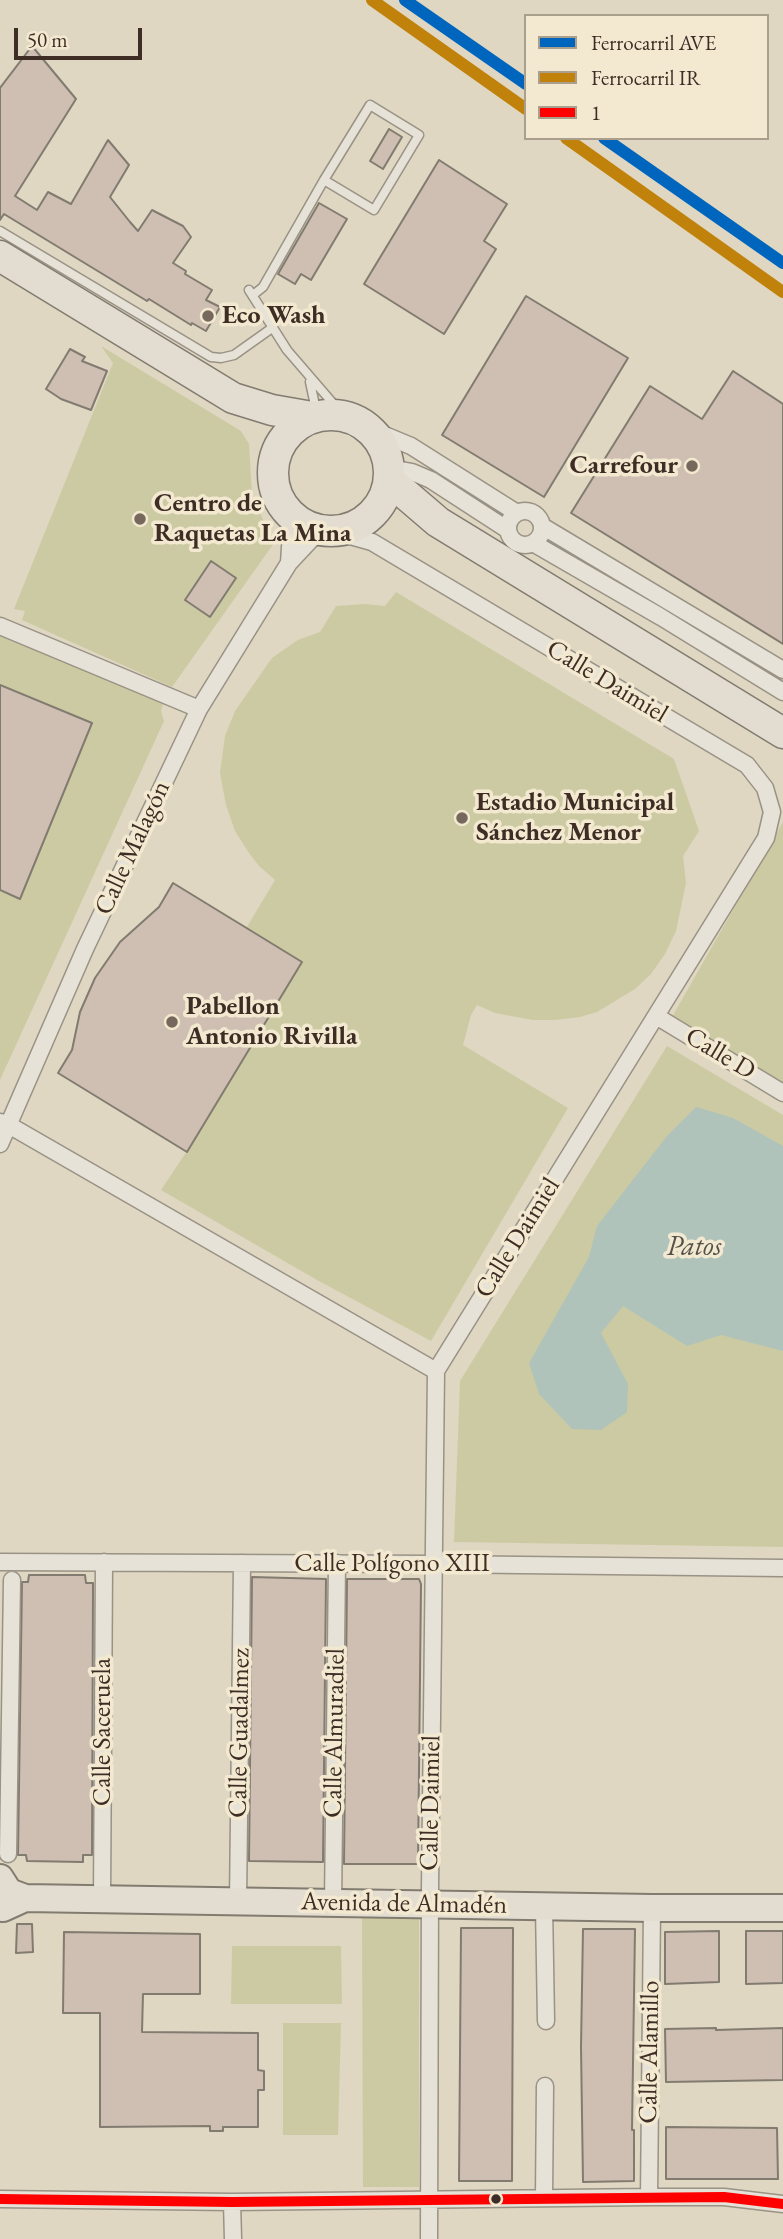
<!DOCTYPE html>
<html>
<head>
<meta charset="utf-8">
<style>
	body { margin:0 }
	#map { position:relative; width:783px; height:2239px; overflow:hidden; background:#dfd7c2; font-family:"EB Garamond",serif }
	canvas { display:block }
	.legend { position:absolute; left:524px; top:14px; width:245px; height:126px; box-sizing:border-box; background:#f2e9d0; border:2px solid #aa9e8c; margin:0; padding:9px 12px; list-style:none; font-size:21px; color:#3e2d25 }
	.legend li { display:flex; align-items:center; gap:14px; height:35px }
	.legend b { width:35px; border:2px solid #aa9e8c }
	.scale { position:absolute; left:14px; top:28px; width:128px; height:32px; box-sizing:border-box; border:4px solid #3e2d25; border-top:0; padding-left:9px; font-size:21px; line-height:24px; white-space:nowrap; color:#3e2d25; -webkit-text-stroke:5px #f2e9d0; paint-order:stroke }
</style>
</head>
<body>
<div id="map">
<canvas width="783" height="2239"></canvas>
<ul class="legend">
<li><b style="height:9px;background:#0065bd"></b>Ferrocarril AVE</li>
<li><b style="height:9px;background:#c0820b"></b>Ferrocarril IR</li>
<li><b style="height:9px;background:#f00"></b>1</li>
</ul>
<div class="scale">50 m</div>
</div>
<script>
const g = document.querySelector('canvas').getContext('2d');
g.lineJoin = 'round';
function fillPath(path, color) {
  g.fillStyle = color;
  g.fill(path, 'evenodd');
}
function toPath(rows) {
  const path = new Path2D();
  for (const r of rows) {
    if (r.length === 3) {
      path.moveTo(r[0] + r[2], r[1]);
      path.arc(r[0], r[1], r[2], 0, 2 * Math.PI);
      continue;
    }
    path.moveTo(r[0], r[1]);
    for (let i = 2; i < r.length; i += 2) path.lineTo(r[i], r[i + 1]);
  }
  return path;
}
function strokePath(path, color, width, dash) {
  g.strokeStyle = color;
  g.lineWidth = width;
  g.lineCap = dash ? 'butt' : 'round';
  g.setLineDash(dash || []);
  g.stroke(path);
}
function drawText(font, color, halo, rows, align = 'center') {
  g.font = font + ' "EB Garamond",serif';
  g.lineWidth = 7;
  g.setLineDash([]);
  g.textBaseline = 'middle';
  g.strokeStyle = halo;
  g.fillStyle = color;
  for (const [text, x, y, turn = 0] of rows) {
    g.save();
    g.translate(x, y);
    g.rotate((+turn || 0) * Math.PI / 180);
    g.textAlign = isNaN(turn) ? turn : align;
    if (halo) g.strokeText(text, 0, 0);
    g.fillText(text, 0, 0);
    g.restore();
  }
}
const green = toPath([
	[101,346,241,431,249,444,252,496,274,543,172,687,22,620,25,611,14,609,113,363],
	[396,592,674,759,699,831,683,856,686,883,676,931,665,954,651,974,635,989,597,1012,580,1017,555,1020,533,1020,495,1013,477,1005,471,1015,463,1045,568,1108,431,1341,317,1280,161,1190,187,1151,58,1073,72,1050,80,1013,95,978,120,942,159,907,173,883,247,927,275,880,259,866,249,853,235,831,226,805,220,773,225,736,235,711,272,658,298,640,320,632,336,606,365,604,385,606],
	[0,626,166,695,161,711,164,721,0,1080],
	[783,822,783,1084,672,1017],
	[667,1046,783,1115,783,1547,454,1542,460,1381],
	[362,1917,419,1917,419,2187,363,2187],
	[232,1946,341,1946,342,2004,231,2004],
	[283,2023,341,2023,338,2135,283,2135]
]);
const water = toPath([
	[696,1107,733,1118,783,1146,783,1351,721,1335,687,1346,623,1306,601,1333,628,1384,627,1412,601,1430,572,1429,539,1394,529,1363,589,1257,597,1226,667,1136]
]);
const building = toPath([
	[32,46,76,99,15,196,37,210,48,192,71,204,108,140,129,165,110,197,130,222,138,231,152,210,183,226,191,237,173,263,186,271,185,274,212,290,206,300,220,307,206,331,192,323,191,325,149,299,147,301,4,214,0,220,0,88,32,46],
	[389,129,402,137,383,169,370,161,389,129],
	[439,160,507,204,484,241,496,249,444,334,364,284,439,160],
	[319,203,347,219,311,280,301,274,295,284,278,274,319,203],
	[526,296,628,358,544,497,442,435,526,296],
	[70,349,85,357,82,361,107,371,91,410,61,399,46,389,70,349],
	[733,371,783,404,783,644,571,513,650,386,702,419,733,371],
	[211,561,236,578,210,617,185,600,211,561],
	[0,685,92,723,20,899,0,890,0,685],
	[173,883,302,962,187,1152,58,1073,72,1050,80,1012,95,978,120,942,159,907,173,883],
	[29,1575,85,1575,86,1583,93,1583,92,1855,83,1855,83,1862,27,1861,26,1855,18,1855,22,1582,28,1582,29,1575],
	[252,1577,326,1579,323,1862,249,1861,252,1577],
	[347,1579,419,1579,421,1584,418,1864,344,1864,347,1579],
	[17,1924,32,1924,33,1952,16,1953,17,1924],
	[461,1928,513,1928,512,2181,459,2181,461,1928],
	[583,1929,635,1929,632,2130,634,2130,634,2181,583,2182,581,2047,583,1929],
	[719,1931,719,1982,665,1984,665,1932,719,1931],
	[746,1931,783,1931,783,1983,746,1984,746,1931],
	[64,1932,200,1934,200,1994,143,1994,142,2032,258,2033,258,2070,264,2071,264,2090,258,2090,258,2127,223,2127,223,2131,210,2131,210,2126,100,2127,100,2013,63,2013,64,1932],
	[716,2028,716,2030,783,2028,783,2080,666,2082,665,2029,716,2028],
	[666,2127,777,2128,778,2179,666,2179,666,2127]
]);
const lane = toPath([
	[0,231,211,357,221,358,234,355,272,328],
	[249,290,287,350,343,415],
	[253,295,263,287,324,180,370,105,419,135,374,210,324,180],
	[310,382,316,410]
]);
const street = toPath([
	[370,429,411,446,517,513],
	[390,468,412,472,431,480,508,530],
	[525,528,17],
	[542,526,783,670],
	[336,532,372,542,747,765,765,788,772,812,766,838,436,1371,430,1889,429,2239],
	[533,543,661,617,783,692],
	[289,563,292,516],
	[0,626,199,709],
	[656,1016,783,1093],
	[0,1122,7,1124,436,1371],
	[0,1144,85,949,199,709,289,563,319,531],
	[0,1562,434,1564,783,1568],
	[8,1854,12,1580],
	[102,1901,104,1562],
	[238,1902,242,1563],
	[333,1903,337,1563],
	[544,1906,546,2021],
	[649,2197,652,1908],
	[544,2198,545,2086],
	[0,2199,232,2202,649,2197,724,2197,783,2204],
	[232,2202,233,2239]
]);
const primary = toPath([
	[0,1878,9,1892,25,1898],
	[3,1908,25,1898,652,1908,783,1908]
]);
const highway = toPath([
	[0,256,233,398,272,410,312,417],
	[331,473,58],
	[389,480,438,522,783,733]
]);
const bus1 = toPath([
	[0,2199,232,2202,724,2197,783,2204]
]);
const rail1 = toPath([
	[405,0,526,84],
	[604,138,783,263]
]);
const rail2 = toPath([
	[372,0,526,109],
	[566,138,783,292]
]);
const markers = [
	[208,316,7,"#76685c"],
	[692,466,7,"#76685c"],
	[140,519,7,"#76685c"],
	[462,818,7,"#76685c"],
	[172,1022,7,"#76685c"],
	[496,2199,6,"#3e2d25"]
];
const poiNames = [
	["Eco Wash",222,316],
	["Carrefour",678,466,"right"],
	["Centro de",154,504],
	["Raquetas La Mina",154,534],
	["Estadio Municipal",476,803],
	["Sánchez Menor",476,833],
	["Pabellon",186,1007],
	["Antonio Rivilla",186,1037]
];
const streetNames = [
	["Calle Daimiel",607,682,31],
	["Calle Malagón",133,848,-65],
	["Calle D",720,1054,31],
	["Calle Daimiel",518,1238,-58],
	["Calle Polígono XIII",392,1564],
	["Calle Saceruela",103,1732,-90],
	["Calle Guadalmez",240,1733,-89],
	["Calle Almuradiel",335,1733,-89],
	["Calle Daimiel",431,1803,-89],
	["Avenida de Almadén",404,1904,1],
	["Calle Alamillo",650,2052,-89]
];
const waterNames = [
	["Patos",694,1247]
];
fillPath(green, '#cccaa3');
fillPath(water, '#afc3ba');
fillPath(building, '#cfbfb2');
strokePath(building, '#827b70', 2);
strokePath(lane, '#999285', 11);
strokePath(street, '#999285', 19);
strokePath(primary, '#827b70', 30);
strokePath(highway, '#827b70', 33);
strokePath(lane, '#e6e2d7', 8);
strokePath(street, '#e6e2d7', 16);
strokePath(primary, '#e2ddd0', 26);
strokePath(highway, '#e2ddd0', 30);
strokePath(bus1, '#f00', 10);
strokePath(rail1, '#0065bd', 12);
strokePath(rail2, '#c0820b', 12);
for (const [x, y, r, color] of markers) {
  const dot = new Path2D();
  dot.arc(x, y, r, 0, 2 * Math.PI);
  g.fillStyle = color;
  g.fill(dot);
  strokePath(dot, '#f2e9d0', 2.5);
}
drawText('bold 26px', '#3e2d25', '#f2e9d0', poiNames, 'left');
drawText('26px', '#3e2d25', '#f2e9d0', streetNames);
drawText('italic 28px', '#55504a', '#f2e9d0', waterNames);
</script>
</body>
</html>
